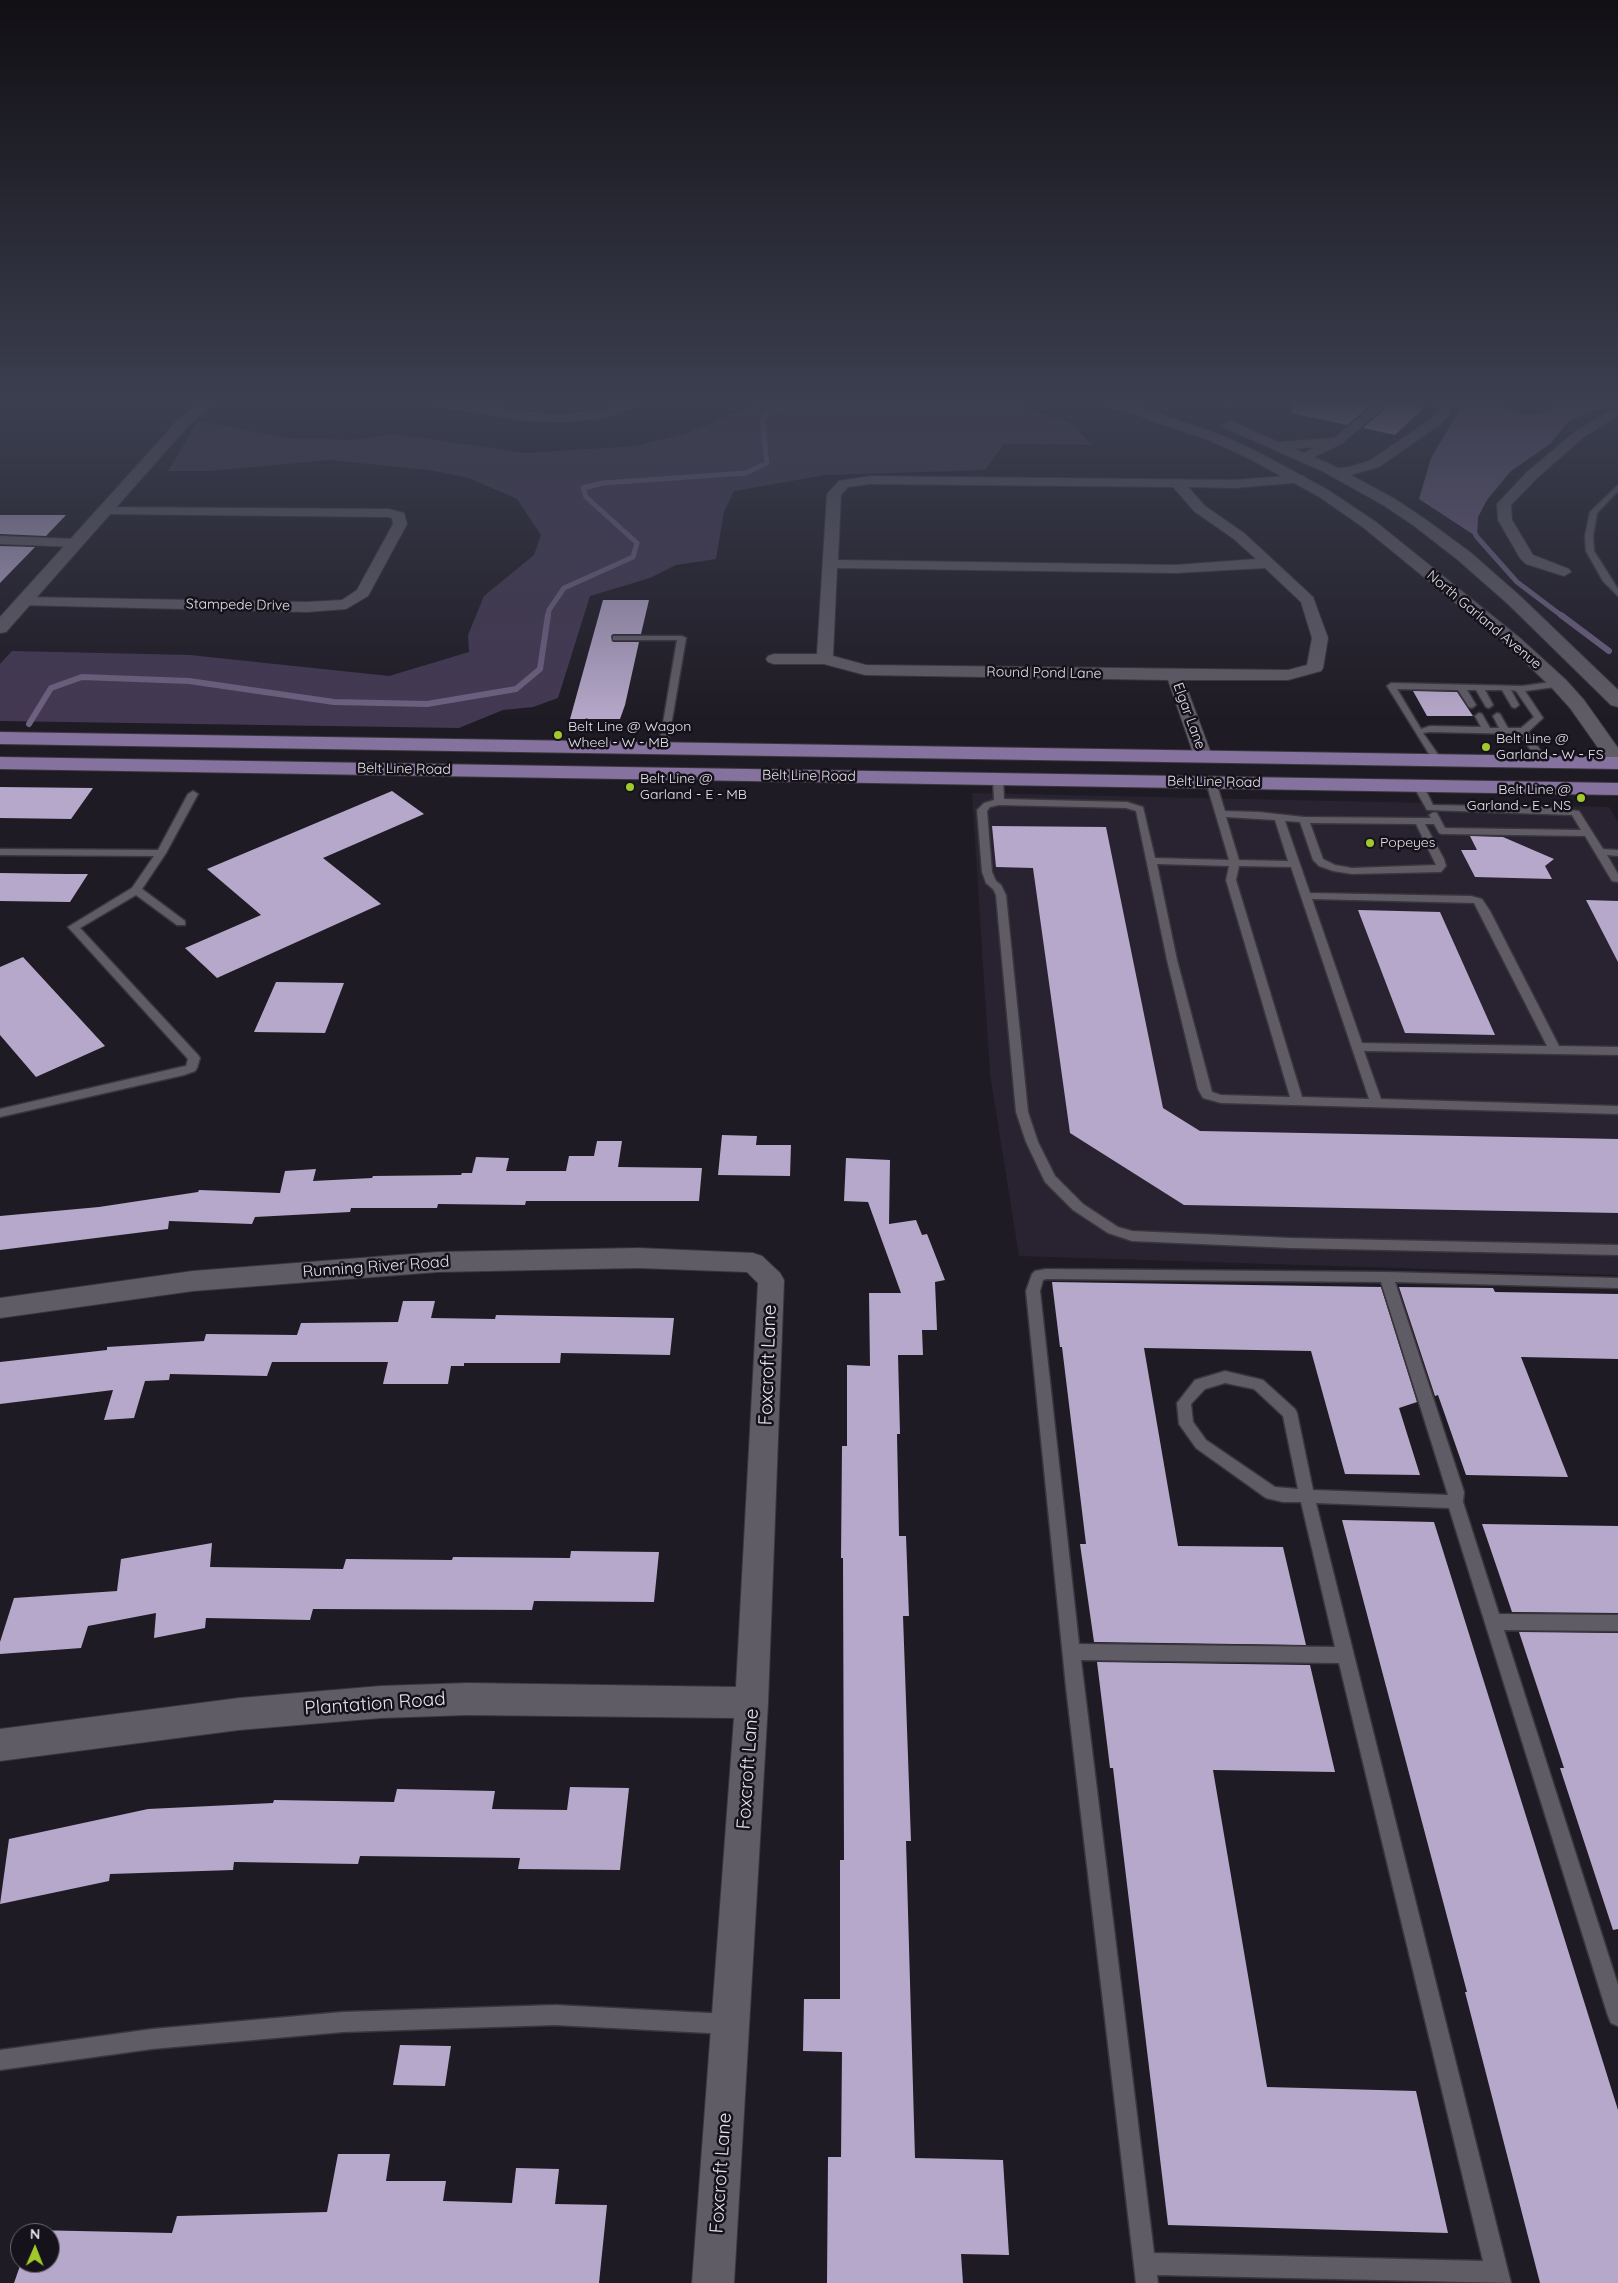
<!DOCTYPE html>
<html>
<head>
<meta charset="utf-8">
<style>
	body { margin:0 }
	#map { position:relative; width:1618px; height:2283px; overflow:hidden; background:#1f1b24; font-family:Quicksand,sans-serif }
	canvas { display:block }
	.north { position:absolute; left:10px; top:2223px; width:50px; height:50px; box-sizing:border-box; background:#16121b; border:1px solid #69656d; border-radius:50%; rotate:1deg; font-size:14px; font-weight:700; line-height:20px; text-align:center; color:#e5e2e8 }
	.north::after { content:''; display:block; margin:auto; width:18px; height:22px; background:#a1c92a; clip-path:polygon(50% 0,100% 100%,50% 72%,0 100%) }
</style>
</head>
<body>
<div id="map">
<canvas width="1618" height="2283"></canvas>
<div class="north">N</div>
</div>
<script>
const g = document.querySelector('canvas').getContext('2d');
g.lineJoin = 'round';
function fillPath(path, color) {
  g.fillStyle = color;
  g.fill(path, 'evenodd');
}
function toPath(rows) {
  const path = new Path2D();
  for (const r of rows) {
    path.moveTo(r[0], r[1]);
    for (let i = 2; i < r.length; i += 2) path.lineTo(r[i], r[i + 1]);
  }
  return path;
}
function strokePath(path, color, width, dash) {
  g.strokeStyle = color;
  g.lineWidth = width;
  g.lineCap = dash ? 'butt' : 'round';
  g.setLineDash(dash || []);
  g.stroke(path);
}
function drawText(font, color, halo, rows, align = 'center') {
  g.font = font + ' Quicksand,sans-serif';
  g.lineWidth = 5;
  g.setLineDash([]);
  g.textBaseline = 'middle';
  g.strokeStyle = halo;
  g.fillStyle = color;
  for (const [text, x, y, turn = 0] of rows) {
    g.save();
    g.translate(x, y);
    g.rotate((+turn || 0) * Math.PI / 180);
    g.textAlign = isNaN(turn) ? turn : align;
    if (halo) g.strokeText(text, 0, 0);
    g.fillText(text, 0, 0);
    g.restore();
  }
}
const built = toPath([
	[972,793,1609,807,1618,822,1618,1275,1019,1256,990,1074]
]);
const green = toPath([
	[763,402,1002,402,1070,423,1093,445,1004,444,985,470,825,475,734,491,724,512,716,559,676,565,650,578,590,596,558,698,533,707,503,710,459,728,0,721,0,664,12,651,190,655,389,676,469,652,468,635,484,596,534,555,541,535,517,499,469,478,429,470,329,460,210,471,168,471,198,421,290,438,352,440,395,434,526,453,636,446,687,433]
]);
const water = toPath([
	[1552,402,1615,403,1569,421,1550,444,1511,471,1487,500,1478,517,1477,537,1419,499,1431,458,1457,414,1460,403,1491,403,1516,412,1535,414,1550,410,1551,405,1556,405]
]);
const streamFar1 = toPath([
	[1471,526,1477,537,1517,582,1562,616],
	[548,616,549,610,564,588,633,557,637,543,586,497,583,488,603,483,746,473,767,463,762,420,768,412,809,402]
]);
const stream = toPath([
	[1561,615,1609,651],
	[29,724,51,688,82,677,189,681,334,702,427,704,516,689,540,669,548,615]
]);
const building = toPath([
	[1292,402,1375,402,1347,425,1291,413],
	[1393,402,1424,408,1395,435,1363,428],
	[0,515,66,515,46,536,0,534],
	[0,546,35,547,0,583],
	[603,600,649,600,641,634,613,634,611,636,613,642,639,642,625,705,620,719,570,719],
	[1413,691,1457,692,1473,716,1427,716],
	[0,787,93,788,71,819,0,818],
	[392,791,424,814,323,858,381,904,217,978,185,948,261,915,207,869],
	[992,826,1106,827,1163,1108,1200,1131,1618,1139,1618,1213,1184,1205,1070,1133,1033,868,996,867],
	[1470,836,1503,837,1554,859,1545,866,1552,879,1475,877,1461,850,1477,850],
	[0,873,66,874,88,874,70,902,0,901],
	[1586,900,1618,901,1618,962],
	[1358,910,1440,912,1495,1035,1405,1033],
	[23,957,105,1046,36,1077,0,1035,0,967],
	[276,982,344,983,325,1033,254,1032],
	[722,1135,757,1136,756,1145,791,1145,790,1176,718,1175],
	[597,1141,622,1141,618,1167,702,1168,699,1201,526,1201,525,1205,438,1204,437,1208,351,1208,350,1212,255,1217,252,1224,169,1221,168,1229,0,1250,0,1216,99,1207,198,1192,199,1190,280,1193,285,1171,316,1169,313,1181,372,1178,373,1176,461,1175,462,1173,472,1173,476,1157,509,1158,506,1171,566,1171,569,1156,594,1156],
	[846,1158,890,1160,889,1224,916,1220,922,1235,927,1234,945,1280,935,1282,937,1330,922,1330,923,1355,898,1355,900,1434,897,1434,899,1536,906,1536,909,1616,903,1616,911,1841,906,1841,915,2158,1003,2160,1009,2255,961,2254,963,2283,827,2283,828,2157,841,2157,842,2052,803,2051,804,1999,840,1999,840,1860,844,1860,843,1558,841,1558,842,1446,847,1446,847,1365,870,1366,869,1293,901,1293,868,1202,844,1201],
	[1052,1282,1381,1287,1417,1402,1399,1408,1420,1475,1345,1474,1311,1351,1144,1348,1178,1546,1283,1547,1306,1645,1094,1642,1080,1544,1086,1544,1062,1347,1060,1347],
	[1399,1287,1493,1288,1495,1292,1618,1294,1618,1359,1521,1357,1568,1477,1466,1475,1438,1395,1435,1396],
	[403,1301,435,1301,431,1318,495,1319,496,1315,674,1318,670,1355,561,1353,560,1363,464,1363,464,1366,451,1366,448,1384,383,1384,388,1362,272,1362,267,1376,170,1374,169,1380,145,1381,134,1418,104,1420,113,1390,0,1404,0,1362,107,1350,107,1347,204,1341,206,1334,297,1335,301,1323,398,1322],
	[1342,1520,1434,1522,1618,2110,1618,2283,1540,2283,1465,1992,1467,1992],
	[1482,1524,1618,1526,1618,1613,1512,1612],
	[212,1543,210,1567,343,1569,346,1559,452,1560,453,1557,570,1558,571,1551,659,1552,654,1602,534,1601,532,1610,313,1609,310,1620,206,1618,205,1628,154,1638,156,1613,88,1626,81,1648,0,1654,0,1642,14,1598,117,1591,121,1559],
	[1519,1632,1618,1633,1618,1929,1613,1930,1560,1768,1564,1768],
	[1097,1662,1310,1665,1335,1772,1213,1770,1267,2087,1416,2091,1448,2233,1168,2225,1113,1768,1110,1768],
	[570,1787,629,1788,620,1870,518,1869,520,1858,360,1856,358,1864,234,1862,233,1870,110,1874,109,1881,0,1904,9,1839,148,1809,273,1803,274,1800,394,1802,397,1789,495,1791,492,1809,567,1810],
	[400,2045,451,2046,445,2086,393,2085],
	[338,2154,390,2154,386,2181,446,2181,443,2201,512,2203,516,2168,559,2169,555,2204,607,2205,599,2283,14,2283,21,2263,50,2263,50,2233,30,2233,31,2230,172,2233,177,2216,327,2212]
]);
const service = toPath([
	[1618,485,1618,491,1597,513,1593,536,1594,551,1618,589,1618,596,1603,581,1586,551,1585,536,1590,512,1618,485],
	[613,636,682,636,686,638,667,749,664,750,659,747,677,640,613,640,613,636],
	[1559,681,1563,684,1562,686,1525,691,1543,718,1528,732,1548,762,1543,765,1540,764,1520,734,1430,732,1423,733,1442,760,1440,762,1434,762,1387,686,1391,683,1522,686,1559,681],
	[1397,689,1458,690,1469,707,1472,708,1476,705,1467,690,1476,690,1486,707,1489,708,1493,705,1485,690,1502,690,1512,707,1515,708,1519,705,1511,690,1516,691,1534,717,1521,728,1508,728,1500,714,1497,713,1493,716,1499,728,1490,728,1482,714,1479,713,1475,716,1481,727,1430,726,1421,729,1397,689],
	[998,776,1003,779,1004,799,1127,802,1143,807,1155,858,1229,860,1206,782,1211,779,1216,782,1225,811,1259,812,1304,817,1419,818,1431,818,1429,815,1434,812,1437,813,1445,828,1581,830,1572,815,1427,810,1414,787,1419,784,1424,787,1433,805,1543,807,1579,811,1603,849,1618,850,1618,856,1607,855,1618,874,1618,882,1612,881,1585,836,1442,834,1439,833,1434,824,1425,824,1444,859,1446,866,1441,872,1352,874,1333,871,1319,866,1313,860,1300,822,1285,821,1310,893,1471,896,1482,899,1490,911,1559,1046,1618,1047,1618,1055,1364,1051,1381,1099,1618,1106,1618,1114,1221,1103,1203,1098,1198,1089,1167,960,1136,811,1126,808,999,805,990,807,987,811,992,872,996,881,1001,885,1006,895,1028,1112,1038,1142,1055,1176,1083,1204,1118,1227,1132,1231,1291,1238,1618,1245,1618,1255,1291,1248,1132,1241,1108,1233,1073,1210,1045,1182,1026,1142,1016,1112,996,895,993,889,986,883,982,872,977,810,984,803,994,800,993,779,998,776],
	[1226,817,1275,820,1288,861,1239,860,1226,817],
	[1310,823,1416,824,1436,865,1352,868,1335,865,1323,859,1310,823],
	[1157,864,1229,866,1226,880,1290,1097,1221,1095,1212,1092,1177,960,1157,864],
	[1239,866,1291,867,1369,1099,1302,1097,1236,880,1239,866],
	[1312,899,1474,903,1547,1046,1362,1043,1312,899],
	[193,791,198,794,166,853,142,889,185,921,185,925,177,925,136,895,80,928,198,1055,200,1058,197,1068,195,1071,184,1075,0,1117,0,1109,181,1067,186,1066,188,1059,68,927,132,888,154,856,0,855,0,849,158,850,188,794,193,791],
	[1046,1269,1386,1272,1618,1278,1618,1288,1395,1282,1464,1492,1463,1502,1499,1614,1618,1615,1618,1631,1504,1630,1618,1985,1618,2026,1611,2023,1608,2016,1449,1508,1316,1503,1511,2283,1157,2275,1158,2283,1136,2283,1066,1687,1026,1291,1032,1274,1035,1271,1046,1269],
	[1046,1279,1381,1282,1448,1495,1313,1490,1297,1413,1295,1409,1263,1380,1225,1371,1195,1380,1177,1403,1179,1424,1196,1448,1266,1498,1283,1502,1301,1502,1335,1647,1079,1644,1040,1291,1043,1280,1046,1279],
	[1225,1383,1254,1389,1283,1416,1298,1489,1275,1487,1206,1440,1193,1422,1191,1404,1205,1389,1225,1383],
	[1081,1660,1339,1663,1483,2261,1154,2253,1081,1660],
	[555,2005,728,2014,735,2017,738,2024,735,2031,728,2034,555,2025,343,2032,152,2049,0,2070,0,2050,152,2029,343,2012,555,2005]
]);
const minor = toPath([
	[430,402,457,402,522,412,559,414,603,411,628,402,645,402,643,405,605,418,559,422,522,420,436,406,430,402],
	[1218,402,1232,402,1226,406,1218,402],
	[1378,402,1391,402,1341,444,1308,460,1303,461,1297,457,1315,447,1279,450,1273,446,1279,442,1334,438,1378,402],
	[1437,402,1449,402,1451,412,1449,415,1439,425,1379,467,1350,475,1334,476,1327,472,1329,469,1349,467,1369,461,1431,419,1439,411,1437,402],
	[1618,406,1618,415,1584,437,1537,478,1511,505,1512,520,1533,555,1569,569,1571,572,1564,576,1526,564,1520,558,1498,520,1497,504,1527,472,1576,431,1618,406],
	[1299,475,1304,476,1306,479,1304,482,1235,488,1188,487,1205,506,1244,533,1313,597,1328,638,1323,668,1321,671,1288,680,1184,680,1212,756,1209,760,1203,761,1197,760,1194,756,1168,680,865,675,824,664,774,664,768,662,766,659,768,656,774,654,817,654,827,494,839,481,870,476,1235,480,1299,475],
	[870,484,1173,487,1195,512,1234,539,1256,559,1175,565,838,560,841,495,848,487,870,484],
	[837,568,1175,573,1265,568,1301,602,1312,638,1307,665,1288,670,866,665,833,656,837,568],
	[105,507,389,509,404,513,407,524,368,596,346,609,307,612,19,605,16,602,19,599,24,597,307,602,342,600,357,590,393,524,392,518,388,517,100,514,98,511,100,508,105,507],
	[0,536,76,539,83,543,76,547,0,544,0,536],
	[638,1248,753,1253,762,1256,780,1273,784,1280,768,1703,734,2283,692,2283,734,1718,468,1715,381,1718,239,1730,0,1761,0,1729,239,1698,381,1686,468,1683,736,1687,758,1283,747,1272,638,1268,438,1272,193,1291,0,1318,0,1298,193,1271,438,1252,638,1248]
]);
const tertiary = toPath([
	[201,402,216,402,188,426,6,632,0,633,0,617,178,420,201,402]
]);
const secondary = toPath([
	[1105,402,1125,402,1221,435,1258,452,1328,490,1376,522,1520,638,1566,680,1584,700,1618,748,1618,768,1611,766,1570,708,1552,688,1508,646,1364,528,1318,496,1248,458,1211,441,1107,405,1105,402],
	[1230,421,1332,465,1395,499,1425,519,1470,552,1520,596,1618,690,1618,707,1611,705,1508,604,1458,560,1413,525,1383,505,1322,471,1225,428,1223,425,1230,421]
]);
const primary = toPath([
	[0,732,1618,757,1618,769,0,744,0,732],
	[0,757,1618,783,1618,795,0,769,0,757]
]);
const markers = [
	[558,735,5,"#a1c92a"],
	[1486,747,5,"#a1c92a"],
	[630,787,5,"#a1c92a"],
	[1581,798,5,"#a1c92a"],
	[1370,843,5,"#a1c92a"]
];
const farStreetnames = [
	["Stampede Drive",238,605,1],
	["North Garland Avenue",1484,620,40],
	["Round Pond Lane",1044,673,1],
	["Elgar Lane",1189,716,70],
	["Belt Line Road",404,769,1],
	["Belt Line Road",809,776,1],
	["Belt Line Road",1214,782,1]
];
const farPoinames = [
	["Belt Line @ Wagon",568,727],
	["Wheel - W - MB",568,743],
	["Belt Line @",1496,739],
	["Garland - W - FS",1496,755],
	["Belt Line @",640,779],
	["Garland - E - MB",640,795],
	["Belt Line @",1571,790,"right"],
	["Garland - E - NS",1571,806,"right"],
	["Popeyes",1380,843]
];
const streetNames = [
	["Running River Road",376,1267,-4]
];
const nearStreetnames = [
	["Foxcroft Lane",768,1365,-88],
	["Plantation Road",375,1704,-4],
	["Foxcroft Lane",748,1769,-86],
	["Foxcroft Lane",721,2173,-86]
];
fillPath(built, '#292331');
fillPath(green, '#433852');
fillPath(water, '#6e6181');
strokePath(streamFar1, '#6e6181', 5);
strokePath(stream, '#6e6181', 6);
fillPath(building, '#b6a8ca');
strokePath(service, '#39363d', 3);
strokePath(minor, '#39363d', 2);
strokePath(tertiary, '#39363d', 2);
strokePath(secondary, '#39363d', 2);
strokePath(primary, '#39363d', 2);
fillPath(service, '#605c66');
fillPath(minor, '#605c66');
fillPath(tertiary, '#605c66');
fillPath(secondary, '#605c66');
fillPath(primary, '#85729e');
const sky = g.createLinearGradient(0, 0, 0, 721);
sky.addColorStop(0, '#110f14');
sky.addColorStop(0.56, '#3c3f50');
sky.addColorStop(1, '#3c3f5000');
g.fillStyle = sky;
g.fillRect(0, 0, 1618, 721);
for (const [x, y, r, color] of markers) {
  const dot = new Path2D();
  dot.arc(x, y, r, 0, 2 * Math.PI);
  g.fillStyle = color;
  g.fill(dot);
  strokePath(dot, '#16121b', 2);
}
drawText('14px', '#e5e2e8', '#16121b', farStreetnames);
drawText('14px', '#e5e2e8', '#16121b', farPoinames, 'left');
drawText('16px', '#e5e2e8', '#16121b', streetNames);
drawText('19px', '#e5e2e8', '#16121b', nearStreetnames);
</script>
</body>
</html>
